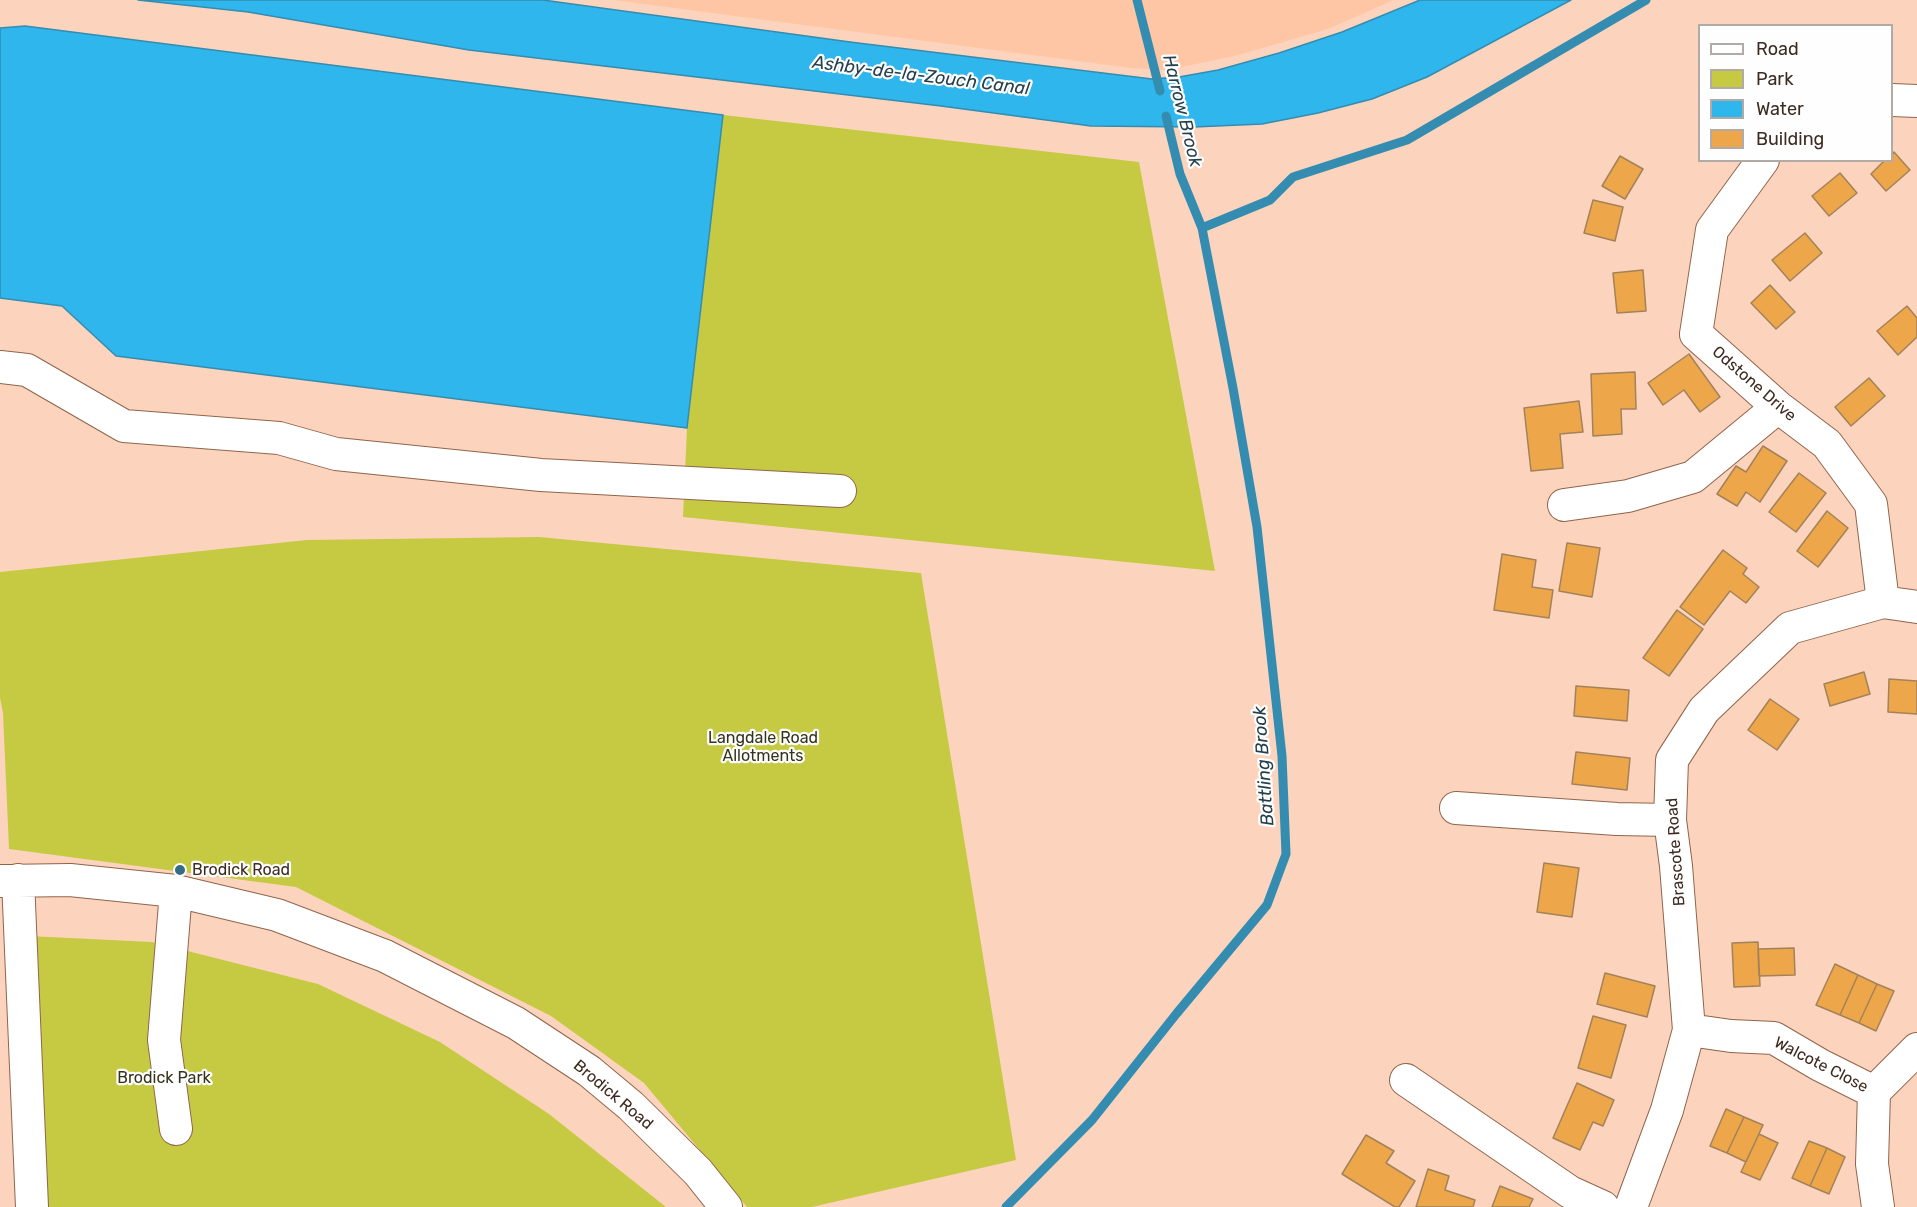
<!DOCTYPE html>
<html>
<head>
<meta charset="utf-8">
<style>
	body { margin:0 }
	#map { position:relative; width:1917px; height:1207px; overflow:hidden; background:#fcd4bd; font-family:Rubik,sans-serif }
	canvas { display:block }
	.legend { position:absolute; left:1698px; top:24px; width:195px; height:138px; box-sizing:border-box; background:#fefefe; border:2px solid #b1aaa5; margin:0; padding:8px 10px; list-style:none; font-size:18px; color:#3e2b20 }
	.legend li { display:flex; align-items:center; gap:12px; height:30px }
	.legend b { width:30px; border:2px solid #b1aaa5 }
</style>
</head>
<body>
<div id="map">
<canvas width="1917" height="1207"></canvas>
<ul class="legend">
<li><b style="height:8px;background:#fff"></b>Road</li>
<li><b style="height:16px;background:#c6ca42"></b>Park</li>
<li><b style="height:16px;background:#2fb6ed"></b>Water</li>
<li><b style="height:16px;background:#eda74a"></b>Building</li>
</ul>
</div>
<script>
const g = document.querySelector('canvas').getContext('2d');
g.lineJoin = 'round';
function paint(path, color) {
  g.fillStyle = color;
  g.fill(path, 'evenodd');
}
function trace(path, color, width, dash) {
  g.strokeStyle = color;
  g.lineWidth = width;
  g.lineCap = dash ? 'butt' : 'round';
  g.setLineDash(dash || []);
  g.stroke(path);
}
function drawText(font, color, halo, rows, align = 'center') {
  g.font = font + ' Rubik,sans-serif';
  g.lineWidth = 4.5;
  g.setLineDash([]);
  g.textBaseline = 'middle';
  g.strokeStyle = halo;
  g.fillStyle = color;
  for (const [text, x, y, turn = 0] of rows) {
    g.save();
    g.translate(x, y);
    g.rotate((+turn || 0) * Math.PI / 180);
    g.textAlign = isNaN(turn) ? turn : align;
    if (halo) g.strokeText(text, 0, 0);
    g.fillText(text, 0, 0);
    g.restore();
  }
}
const built = new Path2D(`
	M613,0H1394L1328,29L1235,56L1167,70L1131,68Z`);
const green = new Path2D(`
	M723,115L1139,162L1215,571L683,517L687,428Z
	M539,537L921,573L1016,1160L812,1207H747L644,1083L551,1016L296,887L9,849L3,713L0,698V572L307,540Z
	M28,936L152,942L318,984L440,1042L549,1114L666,1207H38Z`);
const water = new Path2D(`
	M138,0H543L850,42L1152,79L1179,77L1218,70L1279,53L1342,32L1420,0H1571L1427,77L1372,99L1318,113L1262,124L1194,127L1091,126L941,106L469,50L248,12Z
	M25,26L723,115L687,428L116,356L62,306L0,298V28Z`);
const stream = new Path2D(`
	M1137,0L1160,91
	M1202,228L1270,200L1293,177L1407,140L1646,0
	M1006,1207L1092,1120L1177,1013L1267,905L1286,854L1282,756L1257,527L1233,388L1202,228L1180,174L1166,116`);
const building = new Path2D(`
	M1894,152L1910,170L1886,191L1871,174L1885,160H1892V155Z
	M1620,156L1643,169L1625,199L1602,186Z
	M1840,173L1857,193L1829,216L1812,196Z
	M1593,200L1623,207L1615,241L1584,233Z
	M1805,233L1822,253L1790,281L1772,260Z
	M1643,270L1646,311L1617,313L1613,273Z
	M1770,285L1795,312L1776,329L1751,303Z
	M1907,306L1917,318V337L1898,355L1877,331Z
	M1689,354L1720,397L1700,412L1684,390L1663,405L1648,383Z
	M1635,372L1636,409H1621L1622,434L1593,436L1591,374Z
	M1869,378L1885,396L1851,426L1835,407Z
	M1579,401L1583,432L1560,434L1563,468L1531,471L1524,408Z
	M1763,446L1787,461L1760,502L1746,492L1737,506L1717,494L1736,466L1746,472Z
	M1799,473L1826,493L1796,532L1769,512Z
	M1827,511L1848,528L1818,567L1797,551Z
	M1567,543L1600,548L1592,597L1559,591Z
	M1723,550L1747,568L1743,574L1759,587L1746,603L1730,591L1704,625L1680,607Z
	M1502,554L1536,560L1532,587L1553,590L1549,618L1494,610Z
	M1677,610L1703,629L1669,676L1643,658Z
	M1864,672L1870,694L1830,706L1824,684Z
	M1889,679L1917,681V714L1888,712Z
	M1576,686L1629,690L1627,721L1574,716Z
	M1770,699L1799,719L1777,750L1748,730Z
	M1576,752L1630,758L1627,790L1572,784Z
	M1544,863L1579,868L1572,917L1537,912Z
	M1758,942L1760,986L1734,987L1732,943Z
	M1794,948L1795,975L1759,976L1758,949Z
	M1835,964L1858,975L1840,1015L1816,1005Z
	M1605,973L1655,986L1647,1017L1597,1004Z
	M1858,975L1877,984L1859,1023L1840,1015Z
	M1877,984L1894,991L1876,1031L1859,1023Z
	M1593,1016L1626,1025L1611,1078L1578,1068Z
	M1577,1083L1614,1100L1603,1126L1593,1122L1580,1150L1553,1138Z
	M1726,1109L1744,1117L1727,1153L1710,1146Z
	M1744,1117L1763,1125L1746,1162L1727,1153Z
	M1759,1134L1778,1143L1760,1180L1741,1172Z
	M1366,1135L1394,1151L1386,1163L1415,1181L1399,1207H1395L1342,1174Z
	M1809,1141L1827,1148L1810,1186L1792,1178Z
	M1827,1148L1845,1157L1829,1194L1810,1186Z
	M1428,1169L1449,1176L1445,1190L1475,1200L1473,1207H1416Z
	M1500,1186L1533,1199L1529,1207H1492Z`);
const minor = new Path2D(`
	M1892,100L1917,101
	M1763,160L1712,230L1696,334L1778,407L1827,444L1871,504L1883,602
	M0,367L27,370L124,426L279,438L336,454L541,475L840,491
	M1564,505L1628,496L1693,477L1778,407
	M1456,808L1617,819L1670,820
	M18,880L32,1207
	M0,881L70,880L176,891L277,915L385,956L516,1023L589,1071L631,1106L698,1172L726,1207
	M176,891L164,1040L176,1129
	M1689,1030L1731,1036L1774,1038L1820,1065L1874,1092L1872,1164L1878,1207
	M1406,1080L1570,1192L1603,1207
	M1874,1092L1917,1049
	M1631,1207L1667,1110L1689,1030L1676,866L1670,820L1672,760L1704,710L1790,628L1883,602L1917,607`);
const markers = [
	[180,870,6,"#346c86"]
];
const streetNames = [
	["Odstone Drive",1754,384,41],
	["Brascote Road",1676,852,-94],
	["Walcote Close",1821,1065,27],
	["Brodick Road",613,1095,40]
];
const parkNames = [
	["Langdale Road",763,738],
	["Allotments",763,756],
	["Brodick Park",164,1078]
];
const poiNames = [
	["Brodick Road",192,870]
];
const waterNames = [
	["Ashby-de-la-Zouch Canal",921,76,7],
	["Harrow Brook",1182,111,76],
	["Battling Brook",1264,766,-94]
];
paint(built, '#ffc6a6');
paint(green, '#c6ca42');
paint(water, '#2fb6ed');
trace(water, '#348cb0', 1.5);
trace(stream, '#348cb0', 9);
paint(building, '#eda74a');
trace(building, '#a3825a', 1.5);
trace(minor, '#90644b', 34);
trace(minor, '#fff', 32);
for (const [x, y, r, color] of markers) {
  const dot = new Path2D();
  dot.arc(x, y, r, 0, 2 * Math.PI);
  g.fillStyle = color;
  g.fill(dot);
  trace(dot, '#fefefe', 2);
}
drawText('16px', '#3e2b20', '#fefefe', streetNames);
drawText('16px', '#33341c', '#fefefe', parkNames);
drawText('16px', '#3e2b20', '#fefefe', poiNames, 'left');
drawText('italic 18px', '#25404d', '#fefefe', waterNames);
</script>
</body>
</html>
